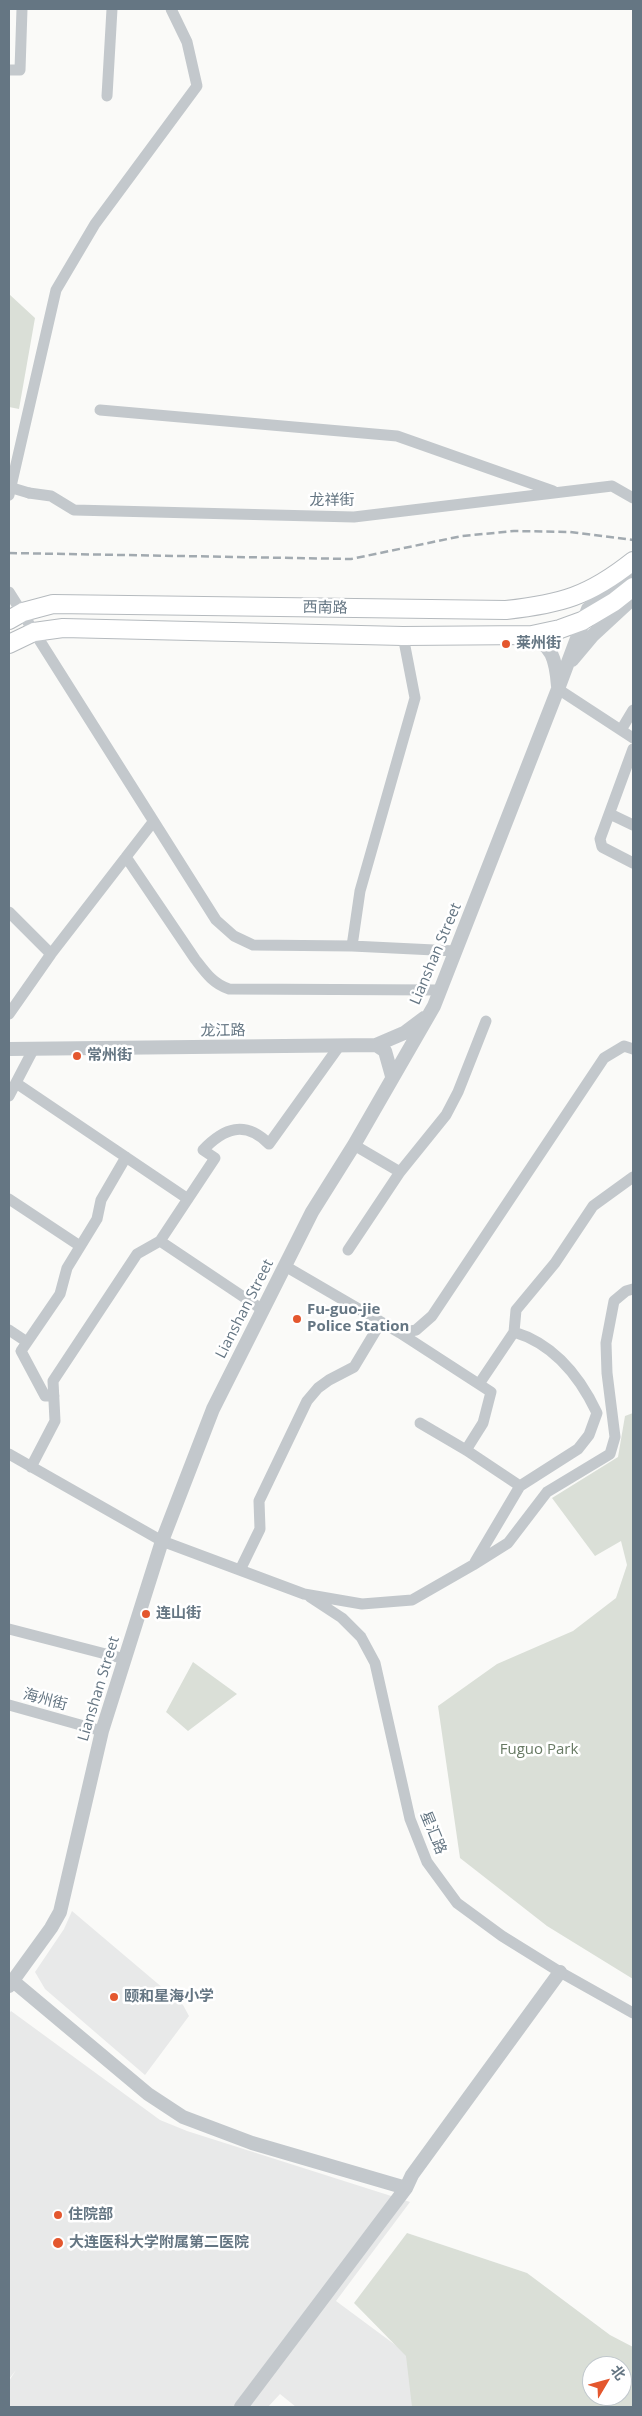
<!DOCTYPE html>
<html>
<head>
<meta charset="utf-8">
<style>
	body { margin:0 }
	#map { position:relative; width:642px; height:2416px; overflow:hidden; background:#fafaf8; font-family:"Open Sans","Noto Sans SC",sans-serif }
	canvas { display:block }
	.frame { position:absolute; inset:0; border:10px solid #657683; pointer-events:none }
	.north { position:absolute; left:582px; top:2356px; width:50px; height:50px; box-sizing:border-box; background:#fff; border:1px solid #c1c8cd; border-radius:50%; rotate:53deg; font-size:14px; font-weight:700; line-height:20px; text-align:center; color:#657683 }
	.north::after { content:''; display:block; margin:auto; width:18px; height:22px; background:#e4572e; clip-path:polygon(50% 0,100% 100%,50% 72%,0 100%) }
</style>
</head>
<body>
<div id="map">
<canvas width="642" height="2416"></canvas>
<div class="frame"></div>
<div class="north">北</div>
</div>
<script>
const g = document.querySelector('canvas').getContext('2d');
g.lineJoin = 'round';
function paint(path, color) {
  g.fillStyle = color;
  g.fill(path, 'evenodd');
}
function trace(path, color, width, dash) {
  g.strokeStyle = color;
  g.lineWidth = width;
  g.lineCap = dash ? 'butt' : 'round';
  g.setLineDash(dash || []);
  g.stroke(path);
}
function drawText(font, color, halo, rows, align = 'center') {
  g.font = font + ' "Open Sans","Noto Sans SC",sans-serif';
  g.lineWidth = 5;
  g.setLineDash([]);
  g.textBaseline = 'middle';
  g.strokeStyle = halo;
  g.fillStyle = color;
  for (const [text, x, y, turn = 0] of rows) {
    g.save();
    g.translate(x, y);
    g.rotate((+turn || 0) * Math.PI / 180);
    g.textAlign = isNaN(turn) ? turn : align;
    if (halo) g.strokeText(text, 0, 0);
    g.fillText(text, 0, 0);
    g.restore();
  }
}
const built = new Path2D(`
	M72,1911L183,2005L189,2016L145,2075L45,1989L35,1972L64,1929Z
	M11,2011L160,2120L187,2131L410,2202L336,2301L421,2364L412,2407H296L280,2394L268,2407H9V2381L16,2370L9,2379V2014Z`);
const green = new Path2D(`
	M9,294L35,318L19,409L9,407Z
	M633,1413V1979L547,1926L460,1858L438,1706L497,1664L573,1631L616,1598L627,1565L621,1541L595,1556L552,1498L618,1457L625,1416Z
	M193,1662L237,1694L188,1731L166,1712Z
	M407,2233L527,2273L610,2335L633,2347V2407H412L406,2356L354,2303ZM592,2366H622V2396H592Z`);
const minor = new Path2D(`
	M9,70H20L22,9
	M107,96L112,9
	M100,410L397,436L553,491
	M29,493L51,496L74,510L354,517L612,486L633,498
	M9,495L56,290L95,224L197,86L187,42L171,9
	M9,592L216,920L234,936L253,945L352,946L455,951
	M558,689L633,738
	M621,730L633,710
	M633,749L600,839L602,847L633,863
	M610,814L633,825
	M126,857L195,959C205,972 213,984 229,989L440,990
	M9,912L51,954
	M352,946L360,891L415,698L403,636
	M9,1014L51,954L153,822
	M16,1083L188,1199
	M9,1096L33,1050
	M354,1145L400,1172
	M9,1199L80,1246
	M160,1241L263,1310
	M348,1250L400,1172L446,1115L458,1092L486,1021
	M285,1266L400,1333L416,1330L432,1316L604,1058L624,1046L633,1049
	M9,1330L27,1342
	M514,1332C554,1344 580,1377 597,1413L589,1435L578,1449L520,1486
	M400,1333L491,1392L483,1423L466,1450
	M479,1384L514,1332L516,1310L555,1263L593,1206L633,1177
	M54,1396H45L21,1351L60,1294L67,1268L97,1219L101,1200L126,1157
	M420,1423L466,1450L520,1486L475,1562
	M9,1454L162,1541L304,1594L362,1604L412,1600L473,1565L508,1543L547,1492L610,1454L615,1437L607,1373L606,1343L614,1301L626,1291L633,1289
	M31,1467L55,1421L53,1381L137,1254L160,1241L215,1158L203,1150C224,1128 245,1120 269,1144L340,1045
	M240,1570L260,1529L259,1501L307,1401L318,1388L329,1380L354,1367L381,1322
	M310,1597L342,1618L361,1637L375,1663L410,1819L427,1862L457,1903L502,1936L560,1972L633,2013
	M9,1629L125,1659
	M9,1705L102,1731`);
const tertiary = new Path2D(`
	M526,635C553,643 556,661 558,686
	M572,660L593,635L633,598
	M376,1045L385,1051L392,1076
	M9,1049L376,1045L404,1033L424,1018
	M13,1981L148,2094L183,2117L252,2143L406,2188
	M9,1986L51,1928L60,1912L102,1731L162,1541L213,1409L312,1212L354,1145L434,1006L558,689L588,609L633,572
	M241,2407L406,2188L412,2175L560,1972`);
const primary = new Path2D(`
	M9,620L23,612L53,604L506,610C561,604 589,596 633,561
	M9,644L34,632L63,628L403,636L532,635L560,629L582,621L614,602L633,587`);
const rail = new Path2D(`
	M9,553L351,559L462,536L514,531L570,532L633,540`);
const minorBridge = new Path2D(`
	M9,487L29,493`);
const markers = [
	[506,644,5,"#e4572e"],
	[77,1056,5,"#e4572e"],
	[297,1319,5,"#e4572e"],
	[146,1614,5,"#e4572e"],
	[114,1997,5,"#e4572e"],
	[58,2215,5,"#e4572e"],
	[58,2243,6,"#e4572e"]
];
const streetNames = [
	["龙祥街",332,501],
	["西南路",325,608,1],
	["Lianshan Street",436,954,-67],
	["龙江路",223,1031,-1],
	["Lianshan Street",245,1309,-63],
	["Lianshan Street",99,1689,-73],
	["海州街",45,1700,15],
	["星汇路",433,1833,68]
];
const poiNames = [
	["莱州街",516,644],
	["常州街",87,1056],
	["Fu-guo-jie",307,1310],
	["Police Station",307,1327],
	["连山街",156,1614],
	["颐和星海小学",124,1997],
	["住院部",68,2215],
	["大连医科大学附属第二医院",69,2243]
];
const parkNames = [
	["Fuguo Park",539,1750]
];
paint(built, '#e8e9e9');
paint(green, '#dadfd7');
trace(primary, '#b5babe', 20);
trace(minor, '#c3c8cc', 11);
trace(tertiary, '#c3c8cc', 14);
trace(primary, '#fff', 18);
trace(rail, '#a2aab0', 2.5, [8, 4]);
trace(minorBridge, '#c3c8cc', 11);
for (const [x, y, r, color] of markers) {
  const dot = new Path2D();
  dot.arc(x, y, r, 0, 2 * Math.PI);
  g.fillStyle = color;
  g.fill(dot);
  trace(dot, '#fff', 2);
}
drawText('15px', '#657683', '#fff', streetNames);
drawText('bold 15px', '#657683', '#fff', poiNames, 'left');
drawText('15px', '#687a64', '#fff', parkNames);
</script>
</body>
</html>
